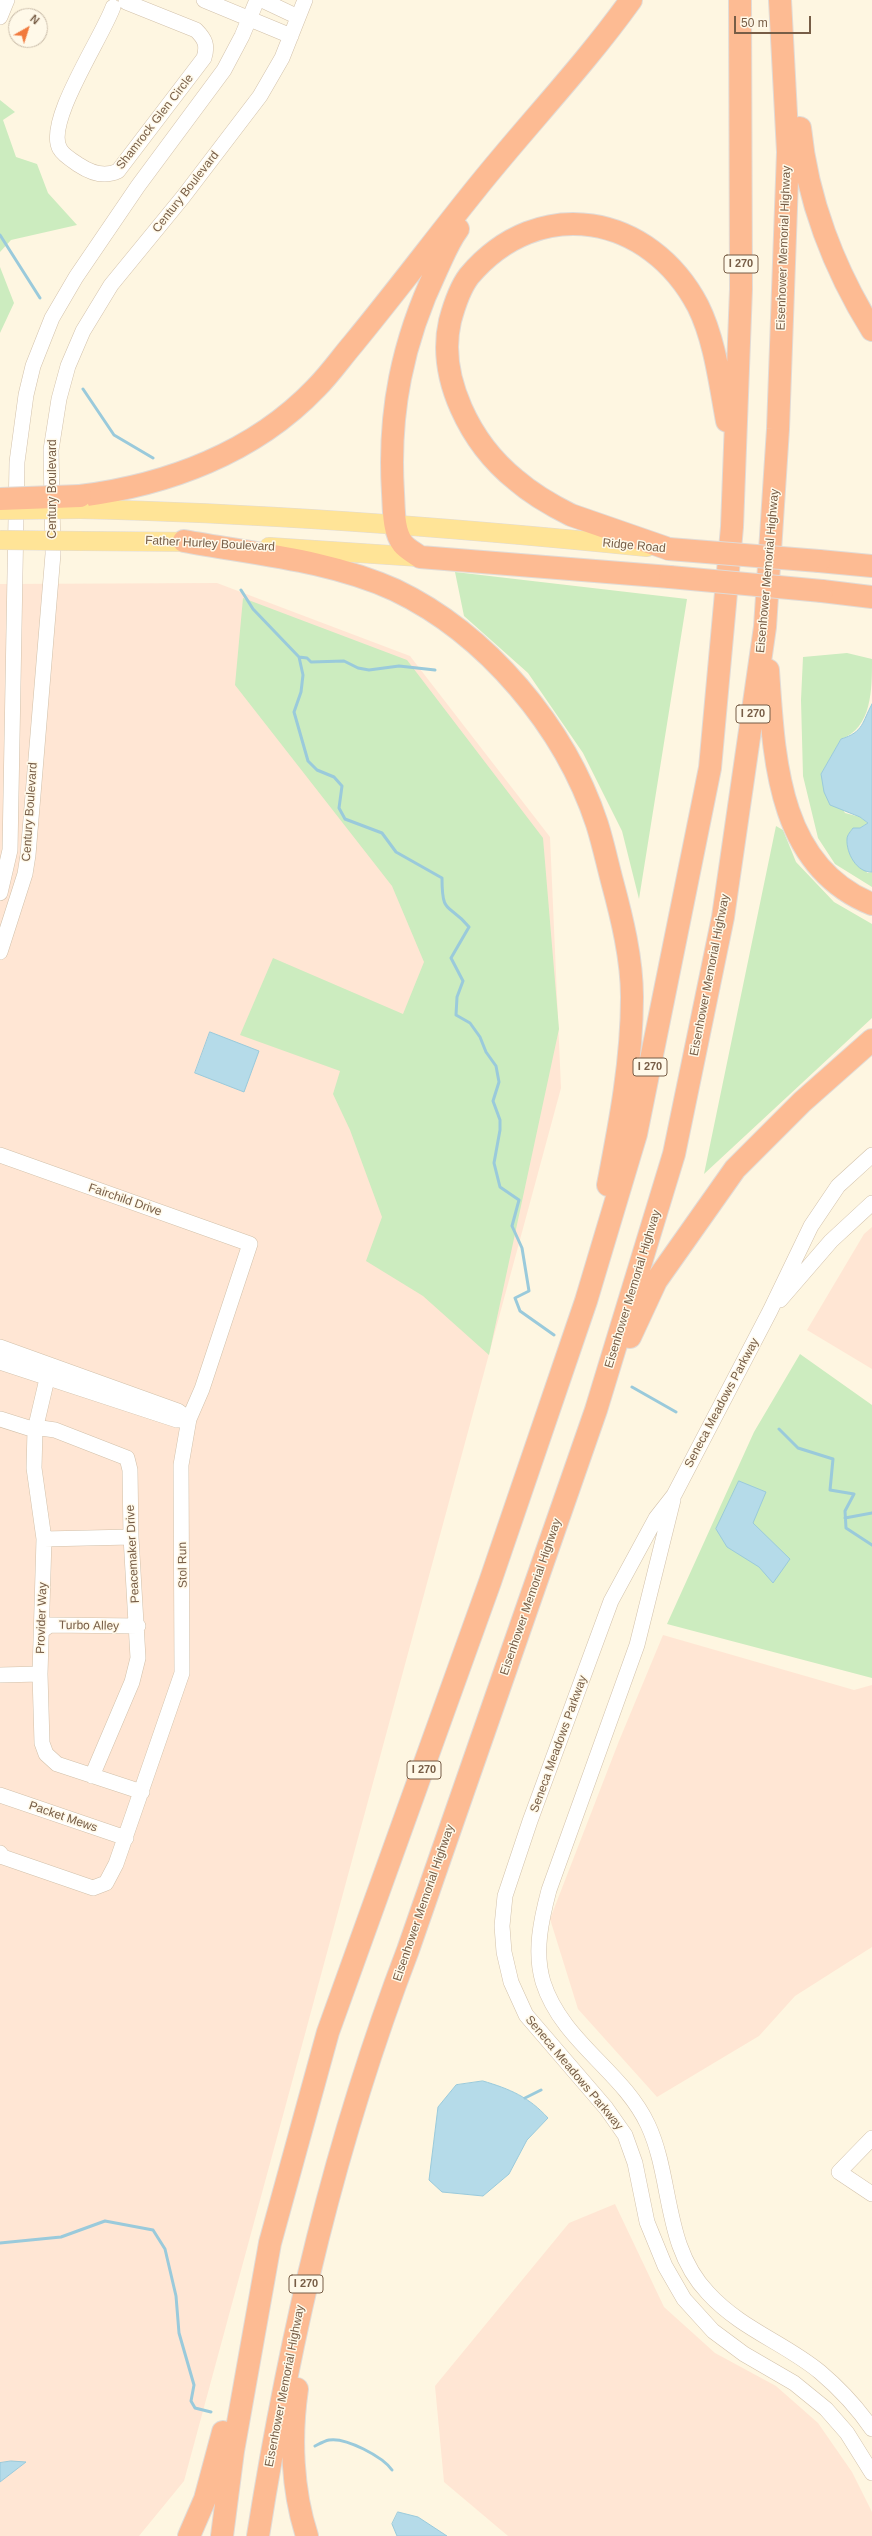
<!DOCTYPE html>
<html>
<head>
<meta charset="utf-8">
<style>
	body { margin:0 }
	#map { position:relative; width:872px; height:2536px; overflow:hidden; background:#fef6e1; font-family:Helvetica,sans-serif }
	canvas { display:block }
	.north { position:absolute; left:8px; top:8px; width:40px; height:40px; box-sizing:border-box; background:#fff9e9; border:1px solid #c9bba8; border-radius:50%; rotate:39deg; font-size:11px; font-weight:700; line-height:16px; text-align:center; color:#775d46 }
	.north::after { content:''; display:block; margin:auto; width:14px; height:18px; background:#f17a3d; clip-path:polygon(50% 0,100% 100%,50% 72%,0 100%) }
	.scale { position:absolute; left:734px; top:16px; width:77px; height:18px; box-sizing:border-box; border:2px solid #775d46; border-top:0; padding-left:5px; font-size:12px; line-height:14px; white-space:nowrap; color:#775d46; -webkit-text-stroke:3px #fff9e9; paint-order:stroke }
</style>
</head>
<body>
<div id="map">
<canvas width="872" height="2536"></canvas>
<div class="north">N</div>
<div class="scale">50 m</div>
</div>
<script>
const g = document.querySelector('canvas').getContext('2d');
g.lineJoin = 'round';
function paint(path, color) {
  g.fillStyle = color;
  g.fill(path, 'evenodd');
}
function trace(path, color, width, dash) {
  g.strokeStyle = color;
  g.lineWidth = width;
  g.lineCap = dash ? 'butt' : 'round';
  g.setLineDash(dash || []);
  g.stroke(path);
}
function drawText(font, color, halo, rows, align = 'center') {
  g.font = font + ' Helvetica,sans-serif';
  g.lineWidth = 3;
  g.setLineDash([]);
  g.textBaseline = 'middle';
  g.strokeStyle = halo;
  g.fillStyle = color;
  for (const [text, x, y, turn = 0] of rows) {
    g.save();
    g.translate(x, y);
    g.rotate((+turn || 0) * Math.PI / 180);
    g.textAlign = isNaN(turn) ? turn : align;
    if (halo) g.strokeText(text, 0, 0);
    g.fillText(text, 0, 0);
    g.restore();
  }
}
const commercial = new Path2D(`
	M217,583L410,656L550,837L561,1088L184,2481L139,2536H0V584Z
	M872,1227V1369L807,1330L864,1234Z
	M663,1635L854,1690L872,1685V1947L795,1996L759,2036L657,2097L578,2009L550,1919L619,1741Z
	M615,2204L664,2307L715,2353L776,2386L818,2423L852,2472L872,2512V2536H508L444,2482L435,2386L569,2223Z`);
const green = new Path2D(`
	M0,100L15,112L3,120L16,157L37,164L48,193L77,225L11,240L0,252Z
	M0,267L14,303L0,333Z
	M455,572L687,599L639,899L622,831L583,753L528,673L464,616Z
	M243,598L407,660L543,838L559,1029L489,1355L423,1296L366,1261L382,1217L350,1130L333,1094L340,1071L240,1035L273,958L403,1014L424,962L392,886L235,685Z
	M847,653L872,659C872,690 872,728 841,739L821,774L845,813L860,817L868,823L860,828L867,873L872,872V887L835,864L818,838L803,776L801,700L803,657Z
	M776,826L783,830L796,862L834,902L872,924V1018L704,1174Z
	M800,1354L872,1405V1678L667,1624L754,1432Z`);
const water = new Path2D(`
	M872,704V872C857,873 846,853 847,839C847,835 851,831 853,828H860L868,823L860,817L830,805L824,792L821,774L841,739C864,732 862,722 872,704Z
	M210,1032L259,1051L244,1092L195,1073Z
	M739,1481L766,1492L753,1523L790,1559L773,1583L759,1567L727,1547L716,1529Z
	M483,2081C510,2089 529,2097 548,2118L527,2140L509,2174L483,2196L442,2192L429,2180L438,2107L456,2085Z
	M11,2461L26,2462L0,2482V2463Z
	M398,2512L418,2517L447,2536H397L392,2524Z`);
const stream = new Path2D(`
	M0,235L40,298
	M83,389L114,435L153,458
	M241,590L253,609L299,657L303,675L301,692L294,712L308,761L317,770L334,777L342,786L339,808L345,819L382,833L396,852L442,878C442,917 449,902 469,927L451,958L463,981L457,997L456,1015L470,1023L480,1037L486,1052L496,1066L499,1082L493,1101L500,1120V1130L494,1163L500,1187L519,1200L512,1226L522,1248L529,1291L515,1298L520,1311L554,1335
	M299,657L307,658L311,662L344,661L358,668L369,670L399,666L435,670
	M632,1387L676,1412
	M779,1429L798,1448L833,1459L830,1490L854,1494L845,1511L846,1528L872,1545
	M845,1518L872,1513
	M525,2098L541,2090
	M0,2243L61,2237L105,2221L153,2230L165,2249L176,2296L179,2333L194,2385L191,2401L195,2408L211,2412
	M315,2446C319,2444 324,2441 329,2440C346,2437 383,2457 392,2470`);
const minor = new Path2D(`
	M204,0L291,36
	M262,0L298,17
	M113,7C103,36 44,123 60,149C63,155 73,161 79,165C91,173 105,177 118,171L204,58C208,45 205,39 196,30L126,2
	M0,17L7,0
	M0,893L10,850L17,462L26,395L33,366L52,318L76,277L138,186L224,70L242,36L257,0
	M0,952L25,874L28,855L53,554L51,450L59,399L68,366L83,331L111,285L183,197L260,96L282,58L305,0
	M0,1155L250,1244L202,1389L189,1419L181,1465L182,1673L116,1864L106,1883L93,1888L3,1857L0,1853
	M872,1155L838,1186L811,1226L770,1311L674,1495L656,1518L611,1601L530,1821L505,1896L502,1926L504,1952L511,1982L526,2015L606,2108L625,2135L635,2163L647,2222L665,2266L684,2299L713,2331L744,2354L794,2383L826,2409L847,2433L872,2473
	M780,1300L831,1241L872,1203
	M0,1347L178,1411L189,1419L177,1420L0,1362
	M50,1366L35,1430L34,1468L44,1539L40,1674L42,1743L46,1754L57,1764L142,1792
	M0,1419L35,1430L41,1428L55,1430L127,1458L130,1470L131,1537L138,1658L132,1682L92,1776
	M673,1500L637,1645L549,1890C541,1920 534,1952 543,1982C562,2042 623,2071 648,2125C673,2179 663,2246 708,2293C741,2329 785,2343 820,2372C840,2389 857,2407 872,2429
	M44,1539L131,1537
	M43,1630L50,1625L138,1626
	M0,1675L40,1674
	M0,1795L126,1838
	M872,2138L839,2172L872,2194`);
const major = new Path2D(`
	M80,509C269,513 459,528 647,547
	M80,541L198,542
	M269,547L420,557`);
const highway = new Path2D(`
	M800,128C807,199 834,269 872,330
	M458,229C449,241 443,256 437,269C402,342 388,413 393,493C394,509 393,531 403,544C407,549 415,553 420,557L670,577
	M80,496C167,485 254,453 316,388C330,374 341,358 353,344C395,293 434,241 475,190C526,126 583,67 631,0
	M184,541C254,554 329,560 395,590C487,634 565,727 597,824C603,843 607,862 612,881C622,918 632,959 632,997C632,1061 620,1123 608,1185
	M669,549L571,515C553,506 532,494 516,480C471,444 437,378 450,321C454,306 460,288 469,276C539,193 650,214 698,306C715,340 720,384 727,421
	M819,561L872,566
	M822,591L872,597
	M768,670C774,757 777,866 872,904
	M630,1337L656,1281L735,1169L802,1102L872,1040
	M297,2389C290,2437 292,2490 307,2536
	M189,2536L205,2499L223,2432
	M222,2536L233,2451L270,2243L328,2032L490,1582L586,1301L636,1134L710,768L732,527L741,289L740,0
	M258,2536C290,2334 335,2141 408,1950L596,1410L674,1154L723,917L765,627L778,429L788,152L780,0`);
const majorBridge = new Path2D(`
	M0,510L80,509
	M0,540L80,541`);
const highwayBridge = new Path2D(`
	M0,499L80,496
	M669,549L819,561
	M670,577L822,591`);
const shields = [
	[741,264,34],
	[753,714,34],
	[650,1067,34],
	[424,1770,34],
	[306,2284,34]
];
const shieldNames = [
	["I 270",741,264],
	["I 270",753,714],
	["I 270",650,1067],
	["I 270",424,1770],
	["I 270",306,2284]
];
const streetNames = [
	["Shamrock Glen Circle",155,122,-52],
	["Century Boulevard",186,192,-52],
	["Eisenhower Memorial Highway",784,248,-88],
	["Century Boulevard",53,489,-90],
	["Father Hurley Boulevard",210,544,3],
	["Ridge Road",634,546,5],
	["Eisenhower Memorial Highway",768,571,-85],
	["Century Boulevard",30,812,-86],
	["Eisenhower Memorial Highway",710,975,-79],
	["Fairchild Drive",125,1200,19],
	["Eisenhower Memorial Highway",633,1289,-73],
	["Seneca Meadows Parkway",722,1403,-62],
	["Peacemaker Drive",133,1554,-93],
	["Stol Run",183,1565,-91],
	["Eisenhower Memorial Highway",531,1597,-71],
	["Provider Way",42,1618,-88],
	["Turbo Alley",89,1626,1],
	["Seneca Meadows Parkway",559,1744,-70],
	["Packet Mews",63,1817,19],
	["Eisenhower Memorial Highway",424,1903,-71],
	["Seneca Meadows Parkway",574,2073,50],
	["Eisenhower Memorial Highway",285,2386,-79]
];
paint(commercial, '#ffe6d4');
paint(green, '#ccecbf');
paint(water, '#b5dbe9');
trace(water, '#9acadb', 1);
trace(stream, '#9acadb', 3);
trace(minor, '#d2c1aa', 16);
trace(major, '#e1dbd6', 20);
trace(highway, '#e1dbd6', 24);
trace(minor, '#fff', 15);
trace(major, '#ffe497', 19);
trace(highway, '#fdbb93', 22);
trace(majorBridge, '#e1dbd6', 20, []);
trace(highwayBridge, '#e1dbd6', 24, []);
trace(majorBridge, '#ffe497', 19);
trace(highwayBridge, '#fdbb93', 22);
for (const [x, y, w] of shields) {
  const box = new Path2D();
  box.roundRect(x - w / 2, y - 9, w, 18, 3);
  g.fillStyle = '#fff9e9';
  g.fill(box);
  trace(box, '#775d46', 1);
}
drawText('bold 11px', '#775d46', null, shieldNames);
drawText('12px', '#775d46', '#fff9e9', streetNames);
</script>
</body>
</html>
